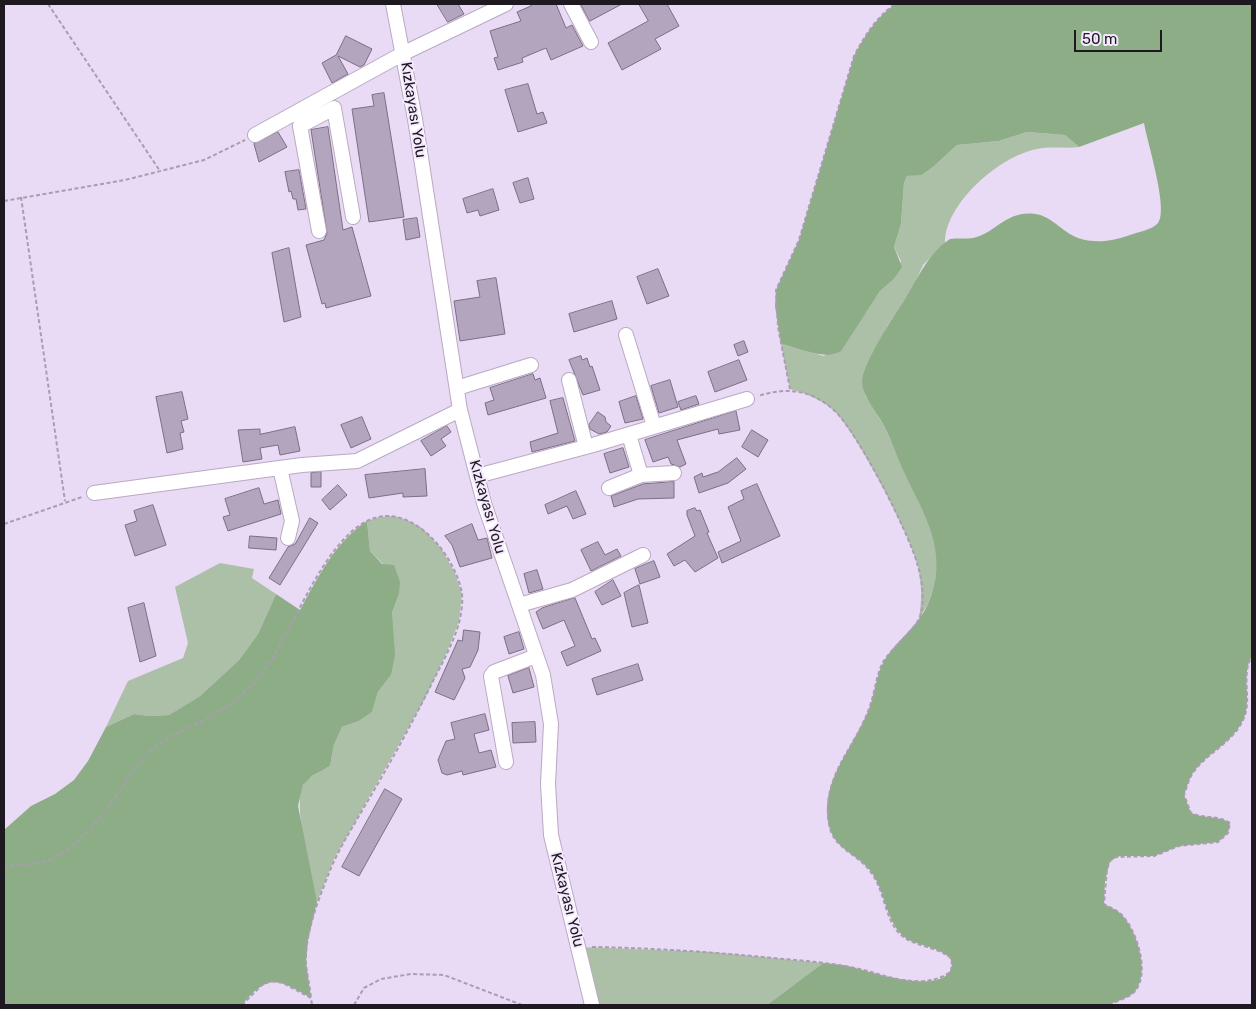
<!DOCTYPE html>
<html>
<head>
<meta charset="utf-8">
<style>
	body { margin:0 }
	#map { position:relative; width:1256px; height:1009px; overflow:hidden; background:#e9daf5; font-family:Rubik,sans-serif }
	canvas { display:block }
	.frame { position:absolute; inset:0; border:5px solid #1e1821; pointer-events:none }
	.scale { position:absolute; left:1074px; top:30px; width:88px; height:22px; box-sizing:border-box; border:2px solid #1e1821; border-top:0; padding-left:6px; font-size:15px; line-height:18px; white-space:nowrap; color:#1e1821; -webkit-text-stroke:4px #f5e9fe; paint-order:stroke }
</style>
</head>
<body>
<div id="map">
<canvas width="1256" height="1009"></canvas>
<div class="frame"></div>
<div class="scale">50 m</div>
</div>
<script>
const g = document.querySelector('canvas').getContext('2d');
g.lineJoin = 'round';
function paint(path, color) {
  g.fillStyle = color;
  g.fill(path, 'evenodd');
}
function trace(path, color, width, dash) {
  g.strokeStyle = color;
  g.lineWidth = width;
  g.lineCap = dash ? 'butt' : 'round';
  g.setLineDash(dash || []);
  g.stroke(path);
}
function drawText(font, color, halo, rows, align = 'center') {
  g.font = font + ' Rubik,sans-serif';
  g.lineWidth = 4;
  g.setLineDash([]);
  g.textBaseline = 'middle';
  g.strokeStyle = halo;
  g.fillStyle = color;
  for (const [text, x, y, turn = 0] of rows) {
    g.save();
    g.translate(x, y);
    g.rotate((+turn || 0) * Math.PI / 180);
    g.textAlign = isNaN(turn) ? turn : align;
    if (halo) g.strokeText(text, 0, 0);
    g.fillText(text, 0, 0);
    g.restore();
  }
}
const green = new Path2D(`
	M1027,132L1065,135L1079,147C1065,149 1050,146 1037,149C1000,156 945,203 945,243L923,265L914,285L888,325L864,372L865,395L884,426L932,528L938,556L935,584L928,604L919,619C922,599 922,586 918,566C911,537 856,431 834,411C823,400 805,393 790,389L781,344L824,356L866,312L880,291L893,280L901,261L894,247L901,224L904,183L907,176L921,174L933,167L957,145L999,141Z
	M394,516L409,521L422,528L441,548L455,573L462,594L459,621L447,652L424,700L334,859L317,902C312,879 291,801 304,784C310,776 321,771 330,766L334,745L342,727L359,721L372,712L378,692L391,675L392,613L399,594L383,564L370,551L367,521L379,517Z
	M220,563L254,569L252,578L276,594L258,634L239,660L200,696L169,715L150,716L134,714L106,727L128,681L183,658L188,643L175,587Z
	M579,947L711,952L823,963L767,1005H592Z`);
const forest = new Path2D(`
	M895,4H1252V656C1240,676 1253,699 1243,720C1233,742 1209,752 1195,770C1189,777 1187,787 1184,795L1191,813C1204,819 1218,815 1230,823L1228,833L1218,842L1179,846L1154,856H1120L1110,861L1105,881L1104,904C1109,907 1116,909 1121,914C1136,929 1150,970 1136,990C1130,998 1118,1000 1109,1005H767L823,963C831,964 839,964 848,966C868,971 940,996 951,969C959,950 918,946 907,939C885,924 886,889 869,869C855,853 835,849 829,826C818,781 856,746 870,706C875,692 876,677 883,663C895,641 918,627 928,604C950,553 925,516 904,472C897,457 892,441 884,426C877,412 863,398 862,382C862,365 893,317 903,302C918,279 927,254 950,239C958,238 966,239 973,238C995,234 1006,210 1035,214C1052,216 1062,232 1078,238C1095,244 1114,241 1130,235C1138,232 1152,230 1158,223C1169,210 1147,141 1144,123L1079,147L1065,135L1027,132L999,141L957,145L933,167L921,175L907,176L904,183L901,224L894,247L902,267L893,280L880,291L841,351C825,361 800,348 781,344L775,306L776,290L799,240L854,56C865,35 876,18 895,4Z
	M367,521L370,551L382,564L394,565L400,582L399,594L392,613L395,655L391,675L378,692L372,712L359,721L342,727L334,745L330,766L312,776L303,785L298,806L317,902L308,940L306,962L311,998C278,979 268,973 242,1005H4V830L31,806L55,794L74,780L88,761L106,727L134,714L150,716L169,715L200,696L239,660L258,634L276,594L300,610C318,577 335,542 367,521Z`);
const building = new Path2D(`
	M437,4H458L464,14L448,22Z
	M530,4H556L566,28L572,25L583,46L551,60L546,48L522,58L523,62L498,70L494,58L498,57L490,31L521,21L517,12L531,6Z
	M581,4H622L590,21Z
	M639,4H667L679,26L655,39L661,49L622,70L608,43L648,21Z
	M346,36L372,49L364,65L360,67L338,56L348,74L332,83L322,63L336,55Z
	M528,84L537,114L543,112L547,123L518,132L505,90Z
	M384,93L404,217L369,222L352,109L374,106L372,95Z
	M328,127L343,230L352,227L371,296L326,308L325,303L322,304L306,245L324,240L327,233L311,130Z
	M278,132L287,147L259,162L254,144Z
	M299,170L306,209L298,210L296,199H293L291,191L289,192L285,172Z
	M528,178L534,199L520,203L513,183Z
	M493,189L499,210L480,216L478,210L467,213L463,199Z
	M417,218L420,237L406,240L403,220Z
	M289,248L301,317L284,322L272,253Z
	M658,269L669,296L647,304L637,277Z
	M496,278L505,334L460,341L454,301L480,297L477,281Z
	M612,301L617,319L574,332L569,314Z
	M744,341L748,352L738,356L734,345Z
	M581,356L582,360L587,358L590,367L592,366L600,390L583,395L569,360Z
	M739,360L747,380L715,392L708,372Z
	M533,374L535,380L540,378L546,398L488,415L485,403L494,400L490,388Z
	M670,380L678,407L659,413L651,386Z
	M182,392L188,419L181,421L184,432L180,433L183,449L167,453L156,397Z
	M636,396L643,419L625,423L619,402Z
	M696,396L699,404L681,410L678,402Z
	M563,398L575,441L532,452L530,442L558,433L550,401Z
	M736,411L740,430L719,434L718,429L677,440L686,464L680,467L671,464L668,457L653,462L645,440Z
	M598,412L605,417L606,422L611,426L607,432L599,434L590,429L589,425Z
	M362,417L371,439L351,448L341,425Z
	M447,426L451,432L441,439L446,446L431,456L421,441Z
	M295,427L300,451L280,455L278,445L260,448L262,459L243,462L238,430L260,429V434Z
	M752,430L768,440L758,457L742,447Z
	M623,448L629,467L610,473L604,454Z
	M737,458L746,469L728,483L699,493L694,477L702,473L703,477L718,472Z
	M425,469L427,496L403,497V493L369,498L365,475Z
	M321,472V487H311V473Z
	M674,482V498L638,499L614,507L611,496L643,484Z
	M757,484L780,536L722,563L718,552L741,541L728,507L744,499L741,491Z
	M338,485L347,495L330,510L322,500Z
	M259,488L264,504L278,500L281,514L228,531L223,517L230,515L225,499Z
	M576,491L586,514L573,519L567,506L548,514L545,505Z
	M153,505L166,545L135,556L125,525L137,521L134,511Z
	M695,508L697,511L700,510L709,532L707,533L718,558L695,572L685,560L674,566L667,554L695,536L687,515V511Z
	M310,518L318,523L280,585L269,578L288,547L295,544Z
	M472,524L478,540L487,538L492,558L460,567L452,545L445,536Z
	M250,536L277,538L276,550L249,548Z
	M598,542L605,555L617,549L621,556L591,571L581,550Z
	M654,561L660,577L640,584L635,569Z
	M537,570L543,589L529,593L524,574Z
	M613,580L621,596L602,605L595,592Z
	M639,585L648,623L632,627L624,593Z
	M575,598L592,639L595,638L601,651L567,666L561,652L575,646L564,620L543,629L536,612L542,608Z
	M144,603L156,656L140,662L128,608Z
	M464,630L480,632L478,650L470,667L462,669L465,678L454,700L435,692L458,640L462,641Z
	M519,632L524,649L509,654L504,637Z
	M638,664L643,680L597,695L592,679Z
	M529,668L534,687L513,693L508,676Z
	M485,714L489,730L474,734L479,753L491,750L496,767L463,775L462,771L447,775L442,773L438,760L446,741L455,739L451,723Z
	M535,722L536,742L513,743L512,723Z
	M385,789L402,799L359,876L342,867Z`);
const path = new Path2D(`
	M48,4L160,171
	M21,197L65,501
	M4,201L125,180L204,160L245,140
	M790,389L778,327L776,290L799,240L854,56C865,35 876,18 895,4
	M1252,466V471
	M4,524L82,497
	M4,867C20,863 41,866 56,857C86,840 109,806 128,779C135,770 141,760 149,752C172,732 192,728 216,713C237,702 252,687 266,668C294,628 323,543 367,521C410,499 456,555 462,594C463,602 461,615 459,623C453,643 443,662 433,681C412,724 388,767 363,809C351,830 338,850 329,873C318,901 305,933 306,963C307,975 310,987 311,998
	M592,947C652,948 713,952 773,958C806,961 839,963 871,972C894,979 930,989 951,971L952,959C937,945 912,948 898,932C884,915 884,888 870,871C857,853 833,849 829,824C821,775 856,748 870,706C875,692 876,676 883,662C892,648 913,631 919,619C926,603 922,579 917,563C907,529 859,435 835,411C811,389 787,387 758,396
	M242,1005L262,985L271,981L283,983L311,998L312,1005
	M354,1005L364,988L381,979L411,974L444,975L522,1005
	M1109,1005C1118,1000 1130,998 1136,990C1150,970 1136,929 1121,914C1116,910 1109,907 1104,904L1107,869L1110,861L1115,857L1154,856L1179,846L1218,842L1228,833L1230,823C1218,815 1204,819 1191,813L1184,795C1187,787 1189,777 1195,770C1209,752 1233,742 1243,720C1253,700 1240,676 1252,656`);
const minor = new Path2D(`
	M393,4L415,119L460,410L484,503L543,675L551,724L548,784L551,835L592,1005
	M571,4L591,42
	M255,135L404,53L506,4
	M319,231L300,126L334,108L353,217
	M626,335L654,426
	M569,380L586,447
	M457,388L531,365
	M629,435L641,475
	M280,468L292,521L288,538
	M477,476L593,445L747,399
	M609,488L641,475L674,473
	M94,493L302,465L357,461L460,410
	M519,605L572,590L643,555
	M506,762L491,676L494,672L536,656`);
const streetNames = [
	["Kızkayası Yolu",413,110,81],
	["Kızkayası Yolu",487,507,74],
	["Kızkayası Yolu",567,900,76]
];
paint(green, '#acc0a8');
paint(forest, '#8dad86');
paint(building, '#b3a5be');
trace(building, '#7c6e86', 1);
trace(minor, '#b9aac3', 16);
trace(path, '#a99db2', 2, [4, 2.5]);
trace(minor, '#fff', 14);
drawText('15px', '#1e1821', '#f5e9fe', streetNames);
</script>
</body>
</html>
